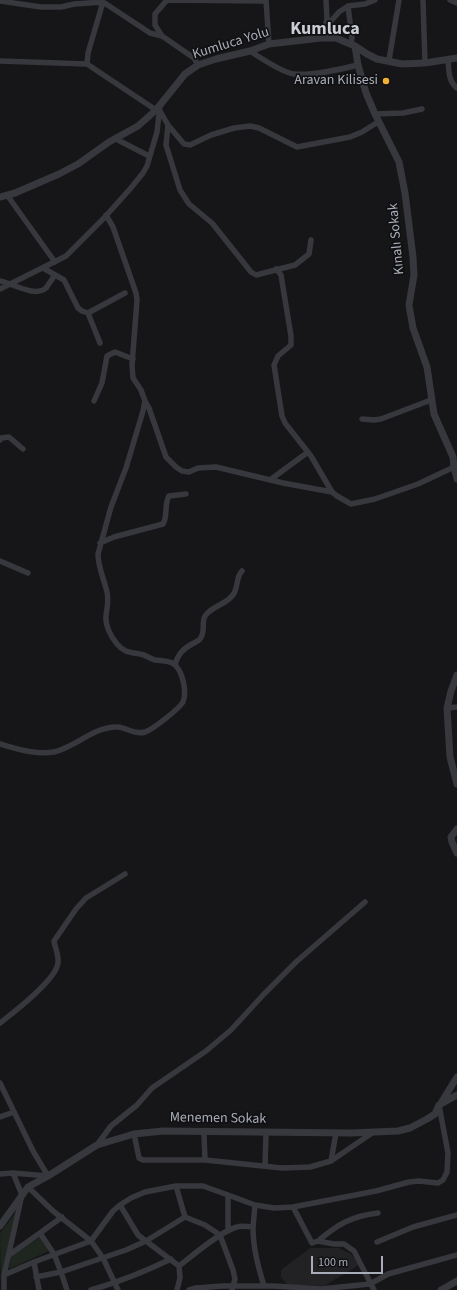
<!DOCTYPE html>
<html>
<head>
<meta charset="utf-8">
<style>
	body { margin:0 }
	#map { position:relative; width:457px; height:1290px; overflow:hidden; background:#161618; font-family:"Source Sans 3",sans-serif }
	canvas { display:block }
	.scale { position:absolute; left:311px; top:1256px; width:72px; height:18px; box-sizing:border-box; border:2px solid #a8adb8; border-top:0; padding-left:5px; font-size:12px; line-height:14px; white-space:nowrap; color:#a8adb8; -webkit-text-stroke:3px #111113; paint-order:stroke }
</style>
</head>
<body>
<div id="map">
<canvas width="457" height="1290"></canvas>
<div class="scale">100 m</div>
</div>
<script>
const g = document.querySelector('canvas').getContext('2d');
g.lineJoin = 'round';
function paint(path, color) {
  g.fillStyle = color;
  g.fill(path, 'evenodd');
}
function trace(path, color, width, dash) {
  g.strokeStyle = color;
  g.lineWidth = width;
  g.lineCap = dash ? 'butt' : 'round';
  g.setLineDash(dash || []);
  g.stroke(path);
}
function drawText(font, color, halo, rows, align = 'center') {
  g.font = font + ' "Source Sans 3",sans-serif';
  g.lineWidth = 3.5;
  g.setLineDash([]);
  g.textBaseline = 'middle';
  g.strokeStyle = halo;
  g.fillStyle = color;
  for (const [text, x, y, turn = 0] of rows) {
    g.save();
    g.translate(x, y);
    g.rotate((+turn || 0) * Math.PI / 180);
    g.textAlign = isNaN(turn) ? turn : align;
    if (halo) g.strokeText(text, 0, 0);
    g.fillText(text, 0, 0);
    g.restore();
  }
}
const built = new Path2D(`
	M310,1248H339L351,1254L359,1265L324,1286L287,1285L281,1277V1270Z`);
const green = new Path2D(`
	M16,1212L2,1272L1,1286L0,1233Z
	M40,1237L49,1251L9,1269L11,1256Z`);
const minor = new Path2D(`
	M100,0L150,33L162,36L194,58L198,65
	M167,0L266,1
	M266,0L269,44
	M423,0L425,63
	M450,0L457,3
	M0,1L41,7H61L74,4L103,2L88,53L87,64L156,110
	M348,6L352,38L351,44
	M325,28L339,12L348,6L365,4L375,0
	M162,36L155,25V14L167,0
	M321,38L327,20L326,0
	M250,51C259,57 284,73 294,74C309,76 342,69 358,65
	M448,59C449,70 448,81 457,88
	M389,60L399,0
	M0,61L87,64
	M160,111L168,125L184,144L190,145L211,135L234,128L250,126L259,128L297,147L350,137L362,132L378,122
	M375,114L403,113L422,109
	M168,125L166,145L180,190L189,204L212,223L251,272L256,275L295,265L309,254L311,240
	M116,139L149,156
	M7,195L55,262
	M43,268L64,280L78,308L82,311L88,313L125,293
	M276,269L281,275L291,336V345L278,356L274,365L282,416L285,423L311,456L332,492L337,496L351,504L375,499L418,484L454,467
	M0,281C12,283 35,298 46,288C49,284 52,279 55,275
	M0,289L66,256L104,218L130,189L143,173L147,166L157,132L160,105
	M88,313L100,343
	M94,401L102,383L107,356L115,352L133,359
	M145,401L149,408L166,457L176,467L182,471L189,472L198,468L216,467L283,483L332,492
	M362,419L374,420L381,419L431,400
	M0,440L1,438L9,437L23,449
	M270,480L308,452
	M100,543L114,537L163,524C168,516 164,504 169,496L186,494
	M0,561L28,573
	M175,665C178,654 183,649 192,644C194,643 198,641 200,639C206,632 201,623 205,616C212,606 225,605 232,596C239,589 235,578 242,571
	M447,708L457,707
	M0,744C18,749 35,755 54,752C76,747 94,726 118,727C127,728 135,735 145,732C152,730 179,709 183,702C187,693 183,672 175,665C170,660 162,661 155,660C151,659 148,657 144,655C133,652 125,654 117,644C111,637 105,625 106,616C107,607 109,601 107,592C104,579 98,567 98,554L111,507L126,468L143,411L145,401L141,390L133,378L132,365L137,300L136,293L113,227L106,215
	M0,1023C14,1012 56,980 58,963C59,955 55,948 54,941L76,909L86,898L125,874
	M0,1083L33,1151L48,1176
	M0,1117L14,1112
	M204,1133L205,1160
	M134,1134L139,1158L143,1160H205L282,1168L310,1167L331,1161L372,1133
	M97,1145L111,1126L137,1105L152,1088L206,1051L231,1030L264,994L296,962L365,902
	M331,1161L336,1133
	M265,1166L266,1133
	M0,1174L13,1173L48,1176
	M176,1186H203L228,1195
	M28,1187L53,1211L91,1241L103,1258L118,1290
	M120,1205L138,1235L179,1266L180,1278L177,1290
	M255,1205L274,1208L293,1207L376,1191L409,1182L419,1181L438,1183L443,1180L447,1172L448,1153L439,1105
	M293,1207L312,1243L318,1241L334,1244H344L354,1251L374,1290
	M228,1231V1195L255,1205L253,1227
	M40,1233L62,1217
	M318,1241C338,1224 352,1216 378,1213
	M377,1242L413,1227L457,1215
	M9,1255L40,1233L54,1254L61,1272L36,1277
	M34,1262L39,1290
	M179,1266C193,1255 221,1231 237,1227C242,1225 247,1227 253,1227C253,1248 258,1266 264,1286
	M4,1275L34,1262L91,1241L113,1211L120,1205L131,1198L145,1192L176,1186L185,1217
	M4,1290V1275L22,1195L13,1173
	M67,1290L61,1272L126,1250L146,1241L185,1217L205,1225L220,1235L233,1270L235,1279L232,1290
	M91,1290C119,1282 144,1272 171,1259
	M189,1290L196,1288L222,1286H274L321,1289L370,1284L388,1274L457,1255`);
const tertiary = new Path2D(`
	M355,46L358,65L366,93L375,114L399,162L405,193L413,257L414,275L409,305L413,328L427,367L434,414L453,457L454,467L457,479
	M0,197L15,193L59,174L78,164L109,142L138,126L156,110L185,74L198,65L216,59L250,51L269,44L321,38H336L355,46L367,54L377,59L402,64L425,63L457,58
	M457,675L451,691L447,708L450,757L457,784
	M457,829L451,837L452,842L457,853
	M441,1103L457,1077
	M0,1226L28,1187L48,1176L97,1145L134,1134L163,1131L351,1133L398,1131L410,1128L427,1119L435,1114L439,1105L457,1095
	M441,1290L457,1281`);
const markers = [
	[386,81,4,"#f2b134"]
];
const streetNames = [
	["Kumluca Yolu",231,44,-17],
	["Kınalı Sokak",397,239,-95],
	["Menemen Sokak",218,1119,1]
];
const poiNames = [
	["Aravan Kilisesi",378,81]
];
const districtNames = [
	["Kumluca",325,30]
];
paint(built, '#222225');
paint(green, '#1e261f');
trace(minor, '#37383d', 5.5);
trace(tertiary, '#37383d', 7);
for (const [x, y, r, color] of markers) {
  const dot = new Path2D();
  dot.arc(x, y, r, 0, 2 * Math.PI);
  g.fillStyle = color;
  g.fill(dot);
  trace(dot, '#111113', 1.5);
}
drawText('14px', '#a8adb8', '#111113', streetNames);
drawText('14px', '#a8adb8', '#111113', poiNames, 'right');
drawText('bold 18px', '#c9ccd4', '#111113', districtNames);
</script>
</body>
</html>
